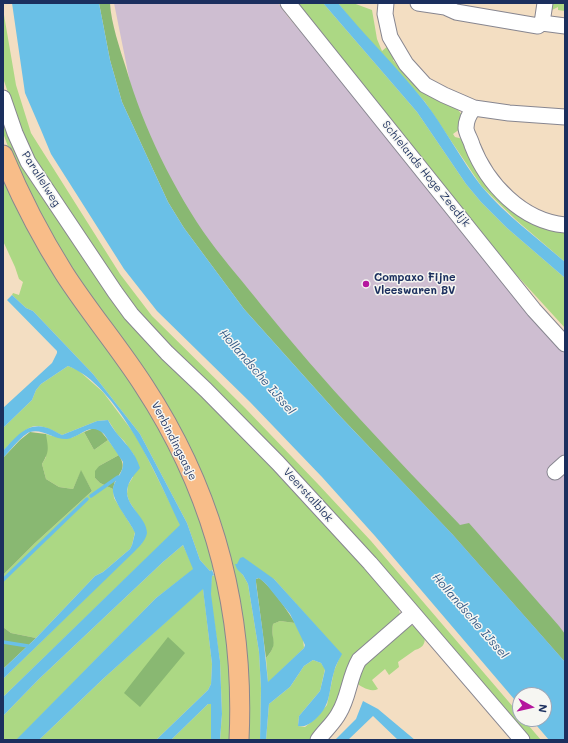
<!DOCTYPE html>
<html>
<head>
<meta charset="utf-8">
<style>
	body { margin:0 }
	#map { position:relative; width:568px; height:743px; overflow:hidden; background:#f3dec2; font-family:Mali,sans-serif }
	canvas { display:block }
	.frame { position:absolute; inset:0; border:4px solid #1b2f5e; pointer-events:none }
	.north { position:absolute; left:512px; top:687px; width:40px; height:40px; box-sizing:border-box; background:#f6f6f2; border:1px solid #9ea6b7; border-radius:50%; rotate:98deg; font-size:11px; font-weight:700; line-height:16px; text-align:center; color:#1b2f5e }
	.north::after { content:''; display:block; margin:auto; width:14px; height:18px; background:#b5179e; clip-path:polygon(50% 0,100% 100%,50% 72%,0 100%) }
</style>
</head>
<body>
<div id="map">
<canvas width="568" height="743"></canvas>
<div class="frame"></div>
<div class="north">N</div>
</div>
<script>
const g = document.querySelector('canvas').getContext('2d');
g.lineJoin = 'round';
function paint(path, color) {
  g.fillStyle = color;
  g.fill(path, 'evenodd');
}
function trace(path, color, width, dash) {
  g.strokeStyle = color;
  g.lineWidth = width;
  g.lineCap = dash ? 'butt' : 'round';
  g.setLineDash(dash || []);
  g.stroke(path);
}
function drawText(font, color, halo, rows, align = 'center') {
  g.font = font + ' Mali,sans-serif';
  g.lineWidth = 3;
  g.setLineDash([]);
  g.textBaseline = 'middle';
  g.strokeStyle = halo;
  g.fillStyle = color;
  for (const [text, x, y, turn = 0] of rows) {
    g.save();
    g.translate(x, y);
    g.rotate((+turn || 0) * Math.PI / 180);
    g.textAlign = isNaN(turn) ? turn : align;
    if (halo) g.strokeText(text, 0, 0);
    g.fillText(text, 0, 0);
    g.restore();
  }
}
const industrial = new Path2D(`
	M114,3H278L288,17L565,340V663L259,325L143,147Z`);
const green = new Path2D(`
	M294,3H323L417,112L466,184L481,202L507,228L565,278V328L501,258Z
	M338,3H353L372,10L377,39L382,51L389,45L396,58L393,60L408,79L423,90L455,106L462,115L464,126L453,134L455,137L463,139L466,151L475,167L531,222L547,230L565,232V262L516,220L482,187L425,102L357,27Z
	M553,3H565V11L558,10V7L552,10Z
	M3,9L16,85L31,133L120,274L152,316L245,408L317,483L371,541L520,715V719H523L541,740H531L516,722L313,489L196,374L132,307L36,164L23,136L3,78Z
	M3,109L81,250L329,524L398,606L400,614L396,620L356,657L340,702L314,740H266L269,704L290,687L304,666L313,660L321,663L325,669L320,691L299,716L298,726L305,727L315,719L327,705L334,671L341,654L274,579L238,569L243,575L248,584L259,652L261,688L260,740H246L220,529L63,257L17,171L3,133Z
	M3,172L94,326L166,437L204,525L227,626L232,740H220L222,714L220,661L210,594L212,576L215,575L213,570L210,571L200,560L187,523L140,434L93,374L33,311L26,308L12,295L13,293L19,295L23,282L19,279L15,267L3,241Z
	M68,366L78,370L103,392L133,432L141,445L181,525L3,697V679L142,543L136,512L129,501L127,494L128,485L133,477L134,455L124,441L117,434L108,420L97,421L62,435C54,431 44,425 35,426C26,427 9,444 3,451V428L32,400L36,390L41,384Z
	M84,432L94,450L108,440L119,455L99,466L95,478L100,483L113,489L114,498L135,532L132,545L130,549L103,572L95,576L36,638L11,633L3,627V575L35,543L92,491L81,471L73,489L59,487L46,479L42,464L46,457V434L52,436L71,438Z
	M183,545L194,569L156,598L17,740H3V716L39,679L163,562Z
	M203,588L212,664L211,684L208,690L156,740H39L104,678Z
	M280,621L295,623L303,639L304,648L268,683L266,658C279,644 270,639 273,624Z
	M407,625C422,624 434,645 415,650L398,662L399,667L389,675L385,669L372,680L378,689C370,693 361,686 354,682L358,669Z
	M208,704H212L211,740H171Z`);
const forest = new Path2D(`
	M99,3H110C111,23 120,49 126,68C143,127 174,191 210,241C226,263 245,284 262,306C324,383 392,454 460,525L469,523L559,626L565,634V662L453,535L338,414L244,309L184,228L168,202L122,102L110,60Z
	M94,428L100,430L108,440L94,450L84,432Z
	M30,432L46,434C48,448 50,451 42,464L46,479L59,487L73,489L81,470L92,491L35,543L3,575V458L20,440Z
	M119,455C126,468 122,469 116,480C114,482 114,486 113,489L100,483L95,478V471L99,466Z
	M259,578C270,585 288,611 295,623L280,621L273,624C270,641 280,642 266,658L256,582V579Z
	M3,627L11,633L36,638L3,669Z
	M168,637L185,653L140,707L124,693Z`);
const water = new Path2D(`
	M12,3H99L110,60L122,102L168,202L184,228L244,309L338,414L453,535L565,662V740H549L531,719H544V695H520V706L375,536L322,477L250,402L157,311L124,269L51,154L41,130L25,93Z
	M323,3H338C366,37 397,67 424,101C445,128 461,160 482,187C506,215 537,238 565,262V278L507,228L481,202L466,184L417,112Z
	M12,295L26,308L33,311L93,374L140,434L187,523L200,560L210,571L212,570L214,575L212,576L211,594L220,661L222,714L220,740H211V704H208L171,740H156L208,690L211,684L212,664L203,589L104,678L39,740H16L156,598L193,569L183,545L163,562L39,679L3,716V697L180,525C158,478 118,385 68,366L41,384L36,390L32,400L3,428V408L52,363L57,353V351L7,300Z
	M108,420C117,438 134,447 140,468C136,473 130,479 128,486C122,505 147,516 147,533C146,540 139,547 135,551L3,679V669L36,638L95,576L103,572L130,549L132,545L135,533C130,521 111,500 113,488C115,478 124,473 123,462L104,434C90,421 81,437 67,439C55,440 42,428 30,432C23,434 9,452 3,458V451C14,439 26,423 44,427C50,428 56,432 62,435L97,421Z
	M243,557L274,579L342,654C339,660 335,666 334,672C328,692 332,707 312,722C307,725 305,727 298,726L299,716L320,691L325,670L321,663L313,660L304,666L290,687L269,704L266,740H260L261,688L259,652L248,584L243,575L237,569L235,564H237L240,558ZM259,578L266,584L290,614L305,645L304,648L268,682L263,634L256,583V579Z
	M363,701L378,709L415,740H398L373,716L348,740H335L356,719Z`);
const stream = new Path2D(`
	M91,496L118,477
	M3,580L87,499
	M3,642L28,646`);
const minor = new Path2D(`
	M288,3L534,310L565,344
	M386,3L385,14L390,37L406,64L425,85L444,95L474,108L509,113L565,117
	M418,3L445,7L456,12L538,26L542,23
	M542,23L565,26
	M542,23L545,3
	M3,98L15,133L28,162L115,292L131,314L167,353L206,390L278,463L370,563L522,740
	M474,108C470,113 466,121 466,128C466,133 471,140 472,145C487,184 522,221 565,225
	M555,472L565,463
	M318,740C324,731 334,723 339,713C349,697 349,677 359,660L413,613`);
const major = new Path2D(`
	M3,155C20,196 40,235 64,273C89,312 119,347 144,386C214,493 245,613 239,740`);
const markers = [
	[366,284,4,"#b5179e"]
];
const streetNames = [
	["Schielands Hoge Zeedijk",426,174,51],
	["Parallelweg",41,179,58],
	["Verbindingsasje",174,441,63],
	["Veerstalblok",308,495,48]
];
const poiNames = [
	["Compaxo Fijne",374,278],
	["Vleeswaren BV",374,291]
];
const waterNames = [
	["Hollandsche IJssel",257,372,49],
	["Hollandsche IJssel",470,616,49]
];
paint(industrial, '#cebed1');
paint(green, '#acd884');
paint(forest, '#89b872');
paint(water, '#6ac0e7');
trace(stream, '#6ac0e7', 3.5);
trace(minor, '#878690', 17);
trace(major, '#878690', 21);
trace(minor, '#fff', 15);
trace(major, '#f8bd89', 19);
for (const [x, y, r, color] of markers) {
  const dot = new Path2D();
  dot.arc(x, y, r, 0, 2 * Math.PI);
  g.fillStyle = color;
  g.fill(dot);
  trace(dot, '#f6f6f2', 1.5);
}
drawText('11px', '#1b2f5e', '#f6f6f2', streetNames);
drawText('bold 11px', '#1b2f5e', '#f6f6f2', poiNames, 'left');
drawText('italic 12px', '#335a87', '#f6f6f2', waterNames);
</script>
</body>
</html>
